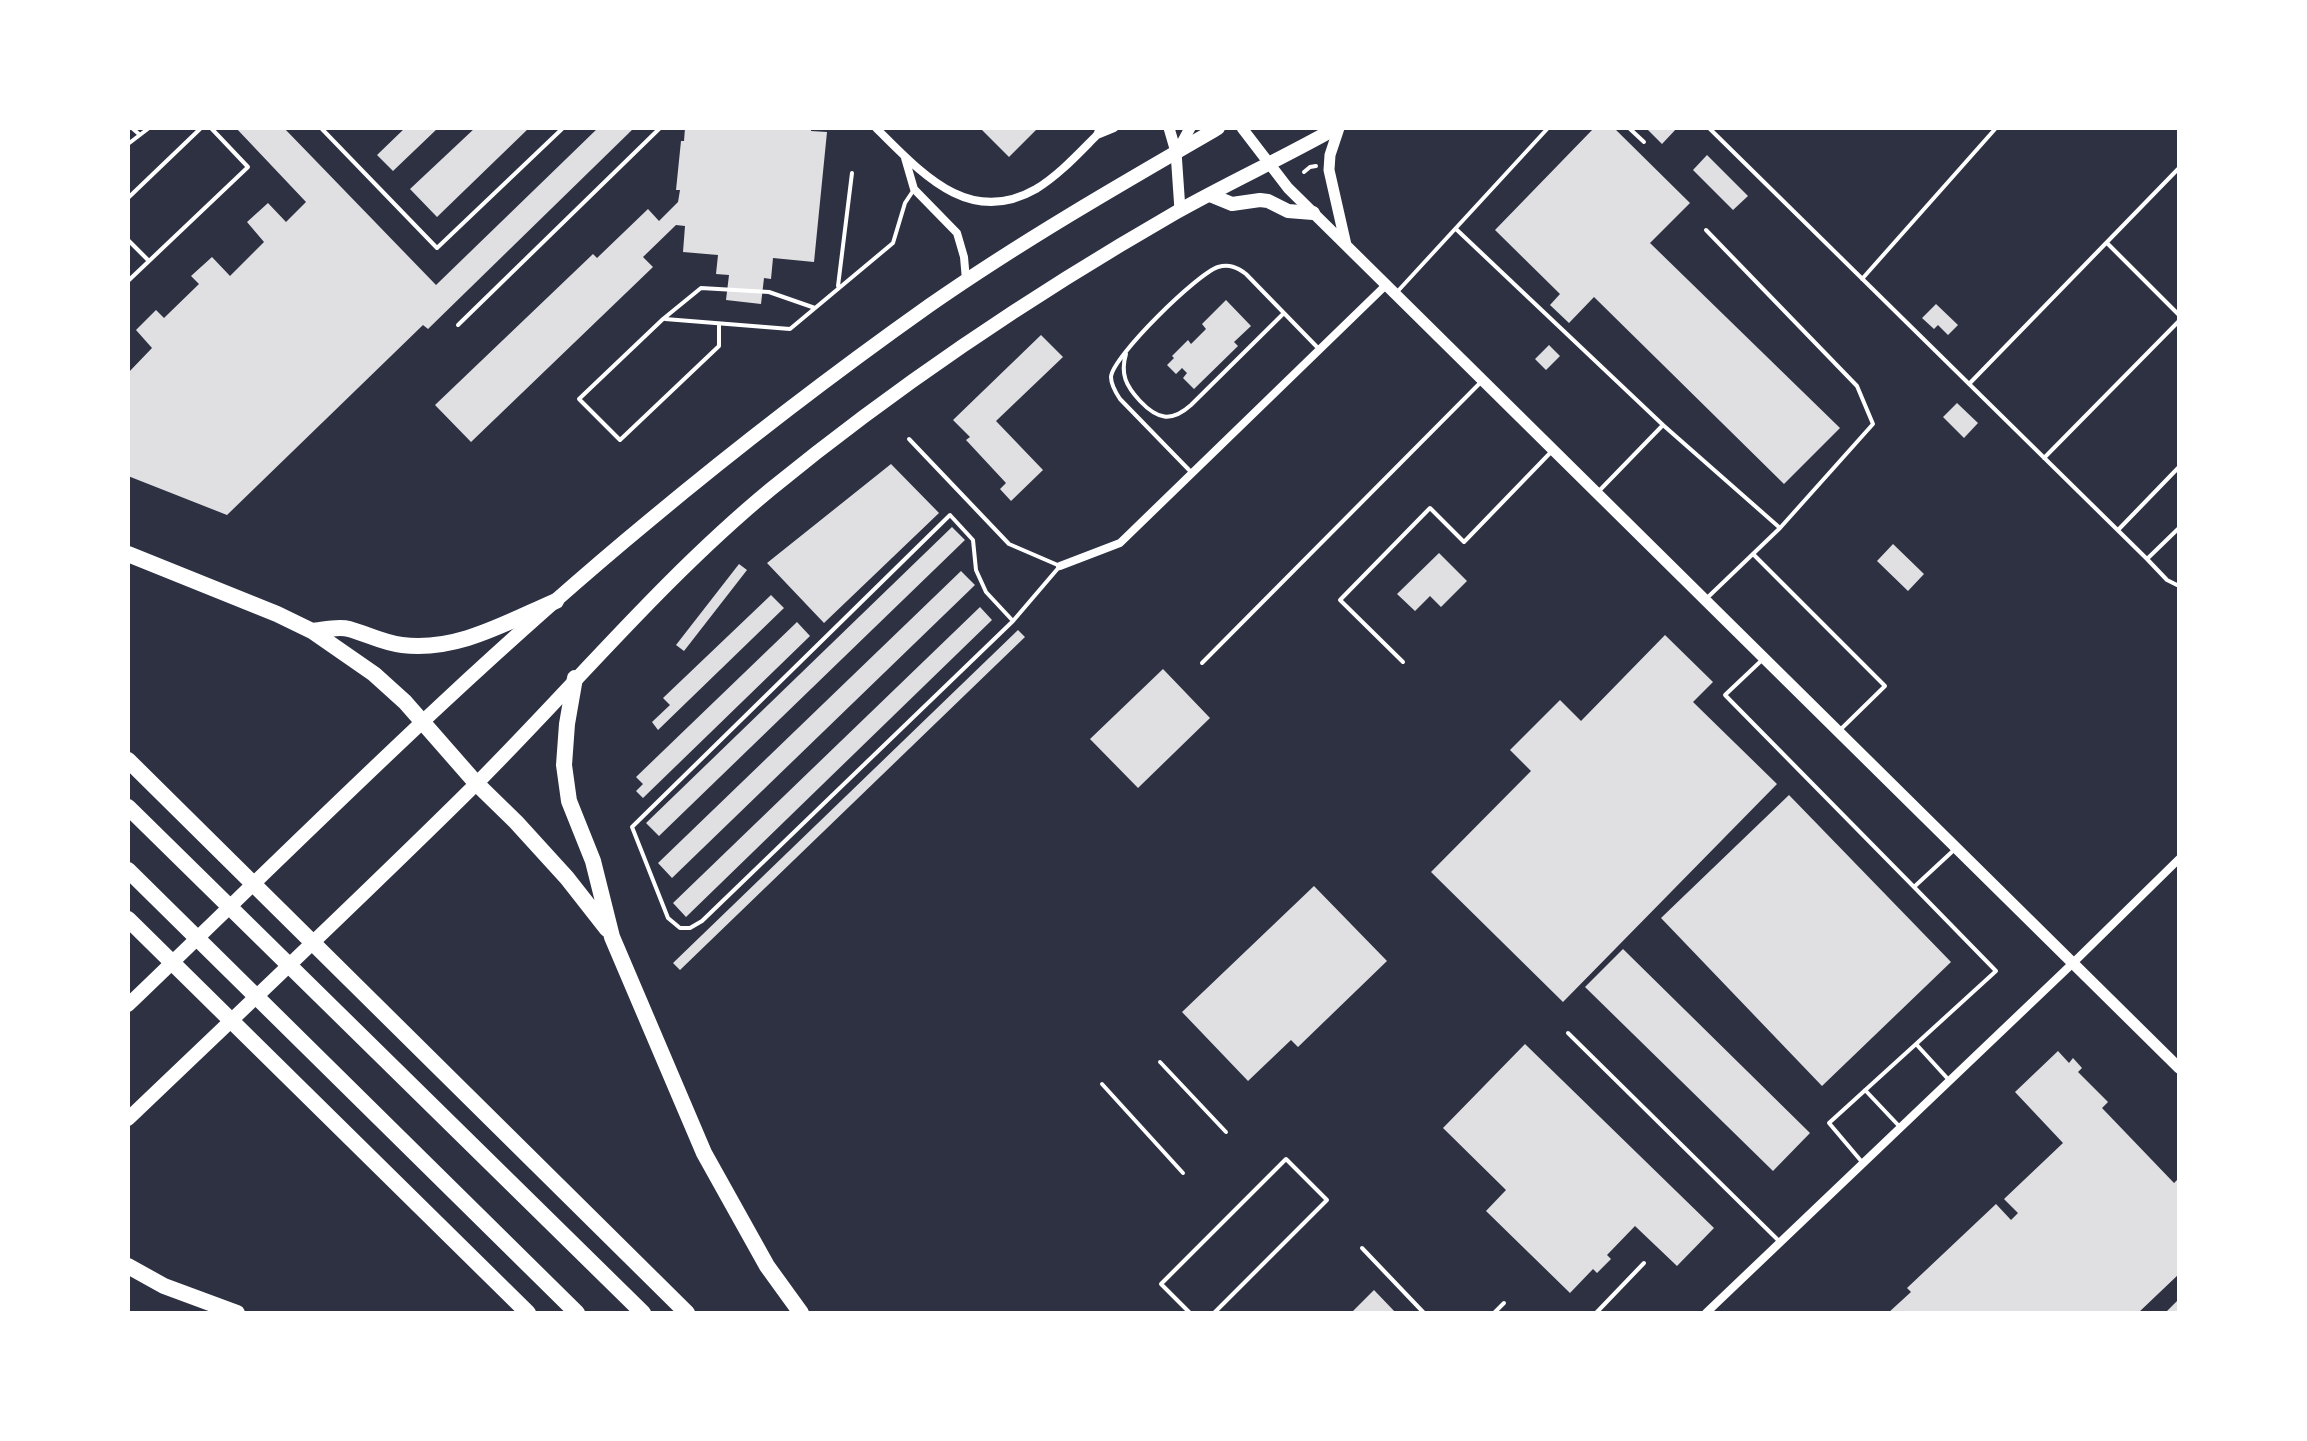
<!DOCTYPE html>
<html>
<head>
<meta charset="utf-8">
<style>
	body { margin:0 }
	#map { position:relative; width:2307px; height:1441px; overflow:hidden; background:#2d3142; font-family:"Noto Sans",sans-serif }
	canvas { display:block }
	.frame { position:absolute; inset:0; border:130px solid #fff; pointer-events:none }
</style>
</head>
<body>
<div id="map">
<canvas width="2307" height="1441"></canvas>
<div class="frame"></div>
</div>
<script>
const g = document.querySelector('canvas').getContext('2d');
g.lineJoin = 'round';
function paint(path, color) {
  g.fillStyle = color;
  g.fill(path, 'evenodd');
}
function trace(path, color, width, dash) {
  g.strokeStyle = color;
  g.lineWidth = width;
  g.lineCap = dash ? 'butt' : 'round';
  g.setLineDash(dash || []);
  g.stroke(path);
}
const building = new Path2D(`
	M236,128H284L436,285L598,128H634L428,329L423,325L227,515L128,476V373L152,348L136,330L156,310L164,318L199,284L191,276L212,257L230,276L264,242L247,222L268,203L286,222L306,202Z
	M405,128H438L393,171L377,155Z
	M475,128H529L437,217L410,189Z
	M685,128H811V131L827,132L814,262L773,258L771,279L764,278L761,304L726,300L729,275L716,274L718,255L683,252L685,226L676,225L643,257L653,267L471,442L435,405L593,254L597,258L648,209L659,221L678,202L680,190H676L681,141H684Z
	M980,128H1038L1009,157Z
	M1594,128H1614L1690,203L1650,243L1840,428L1784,484L1594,297L1569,323L1550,305L1560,294L1495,230Z
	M1646,128H1677L1662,144Z
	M1707,155L1748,196L1733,210L1693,170Z
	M1226,300L1251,326L1234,342L1238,346L1194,389L1183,378L1187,373L1182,368L1176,374L1167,365L1174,358L1172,356L1188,340L1191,344L1206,329L1202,324Z
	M1936,304L1958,325L1948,335L1938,325L1934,329L1922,318Z
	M1041,335L1063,357L996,421L1043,470L1011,501L1000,489L1006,483L966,440L970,437L953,420Z
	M1549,345L1560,356L1546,370L1535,359Z
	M1957,403L1978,423L1964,438L1943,417Z
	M891,464L939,513L824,623L767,563Z
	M952,527L965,540L659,836L646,823Z
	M1893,544L1924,574L1908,591L1877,561Z
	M1439,553L1467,581L1441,607L1430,596L1415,611L1397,594Z
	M739,564L747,570L684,651L676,645Z
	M961,571L975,585L672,878L658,863Z
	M771,595L784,608L658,730L652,722L670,705L663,698Z
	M980,607L992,620L686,917L673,903Z
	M797,622L810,636L643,798L636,791L643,784L636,777Z
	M1018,630L1025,637L680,970L673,963Z
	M1665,635L1713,682L1693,702L1777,784L1563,1002L1431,872L1531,771L1510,750L1560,700L1581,721Z
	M1163,669L1210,718L1138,788L1090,739Z
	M1789,795L1951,962L1822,1086L1661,918Z
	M1314,886L1387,961L1298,1047L1291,1040L1248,1081L1182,1012Z
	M1623,949L1810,1133L1773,1171L1585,987Z
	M1525,1044L1714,1228L1677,1266L1635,1226L1607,1255L1611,1259L1597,1273L1593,1269L1570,1293L1486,1211L1506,1190L1443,1128Z
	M2058,1051L2069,1063L2073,1058L2082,1068L2078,1072L2108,1102L2102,1108L2174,1183L2179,1178V1274L2138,1313H1888L1911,1292L1907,1288L1996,1204L2011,1220L2018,1213L2004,1199L2063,1143L2015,1092Z
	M1374,1290L1396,1313H1351Z
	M2179,1299V1313H2165Z`);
const path = new Path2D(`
	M1304,172L1310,167L1316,166`);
const service = new Path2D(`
	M132,128L140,135
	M321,128L437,248L563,128
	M1629,128L1644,142
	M1709,128L2147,559
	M128,144L149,128
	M128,198L201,128
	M1456,229L1663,425L1598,492
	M1706,230L1857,386L1873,424L1780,528
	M128,240L149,261
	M2107,243L2179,315
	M1862,279L1996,128
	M128,281L248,167L211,128
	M838,286L852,173
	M1397,292L1548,128
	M665,319L790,329L893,243L905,203L913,191
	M719,324V346L620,440L579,399L663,319L701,288L769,292L815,308
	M458,325L660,128
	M1126,354C1120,374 1126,386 1140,401C1157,419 1171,423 1191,405L1283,314
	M1969,384L2179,168
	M1663,425L1780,528L1707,598
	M909,439L1009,544L1060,566L1013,621L702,921L690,928H680L668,918L632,827L950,515L973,540L976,570L986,592L1013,621
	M2044,458L2179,321
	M1192,473L1120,399C1116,393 1111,384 1111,377C1112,357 1198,273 1218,267C1229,264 1237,267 1246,274L1318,348
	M2179,528L2147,559L2167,580L2179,586
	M2118,530L2179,467
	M1753,554L1885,686L1841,729
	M1762,660L1725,695L1914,887L1955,849
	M1403,662L1340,600L1430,508L1464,542L1552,451
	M1202,663L1481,382
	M1914,887L1996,971L1916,1044L1948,1079
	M1568,1033L1779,1241
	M1160,1062L1226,1132
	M1102,1084L1183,1173
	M1865,1090L1899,1126
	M1862,1162L1829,1123L1916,1044
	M1362,1248L1424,1313
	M1190,1313L1161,1284L1286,1159L1327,1200L1214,1313
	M1494,1313L1504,1303
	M1596,1313L1644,1263`);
const minor = new Path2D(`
	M876,128C920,171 968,228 1036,189C1059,175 1078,154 1097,135L1100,128
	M1097,135L1114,128
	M905,158L914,189L957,233L964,257L966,280
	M1060,566L1120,543L1386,285
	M1706,1313L2073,963L2179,859`);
const tertiary = new Path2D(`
	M1169,128L1176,152L1180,210
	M1242,128L1288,188L2179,1068
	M1339,128L1330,155L1329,170L1346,245
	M1177,152L1190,128`);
const primary = new Path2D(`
	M1210,195L1232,204L1260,200L1268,201L1288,211L1313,213
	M128,1005C299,841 467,671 650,520C740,445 834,373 930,305C1022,241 1121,184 1218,128
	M128,1119C244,1008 361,898 475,785C574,686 663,578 771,489C897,386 1034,294 1175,213C1228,183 1283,158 1336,128`);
const motorway = new Path2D(`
	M128,554L277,614L312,631L374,674L405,702L476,783L516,822L567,878L607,929
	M312,631C323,630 338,626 349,629C367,634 383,643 402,645C457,652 507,622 556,601
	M575,678L567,724L564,765L569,801L593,861L612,937L704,1153L767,1266L801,1313
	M128,760L687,1313
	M128,807L643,1313
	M128,870L577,1313
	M128,919L528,1313
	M128,1266L164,1286L237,1313`);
paint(building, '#e0e0e3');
trace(path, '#fff', 4);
trace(service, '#fff', 4);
trace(minor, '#fff', 8);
trace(tertiary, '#fff', 11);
trace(primary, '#fff', 14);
trace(motorway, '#fff', 16);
</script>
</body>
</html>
